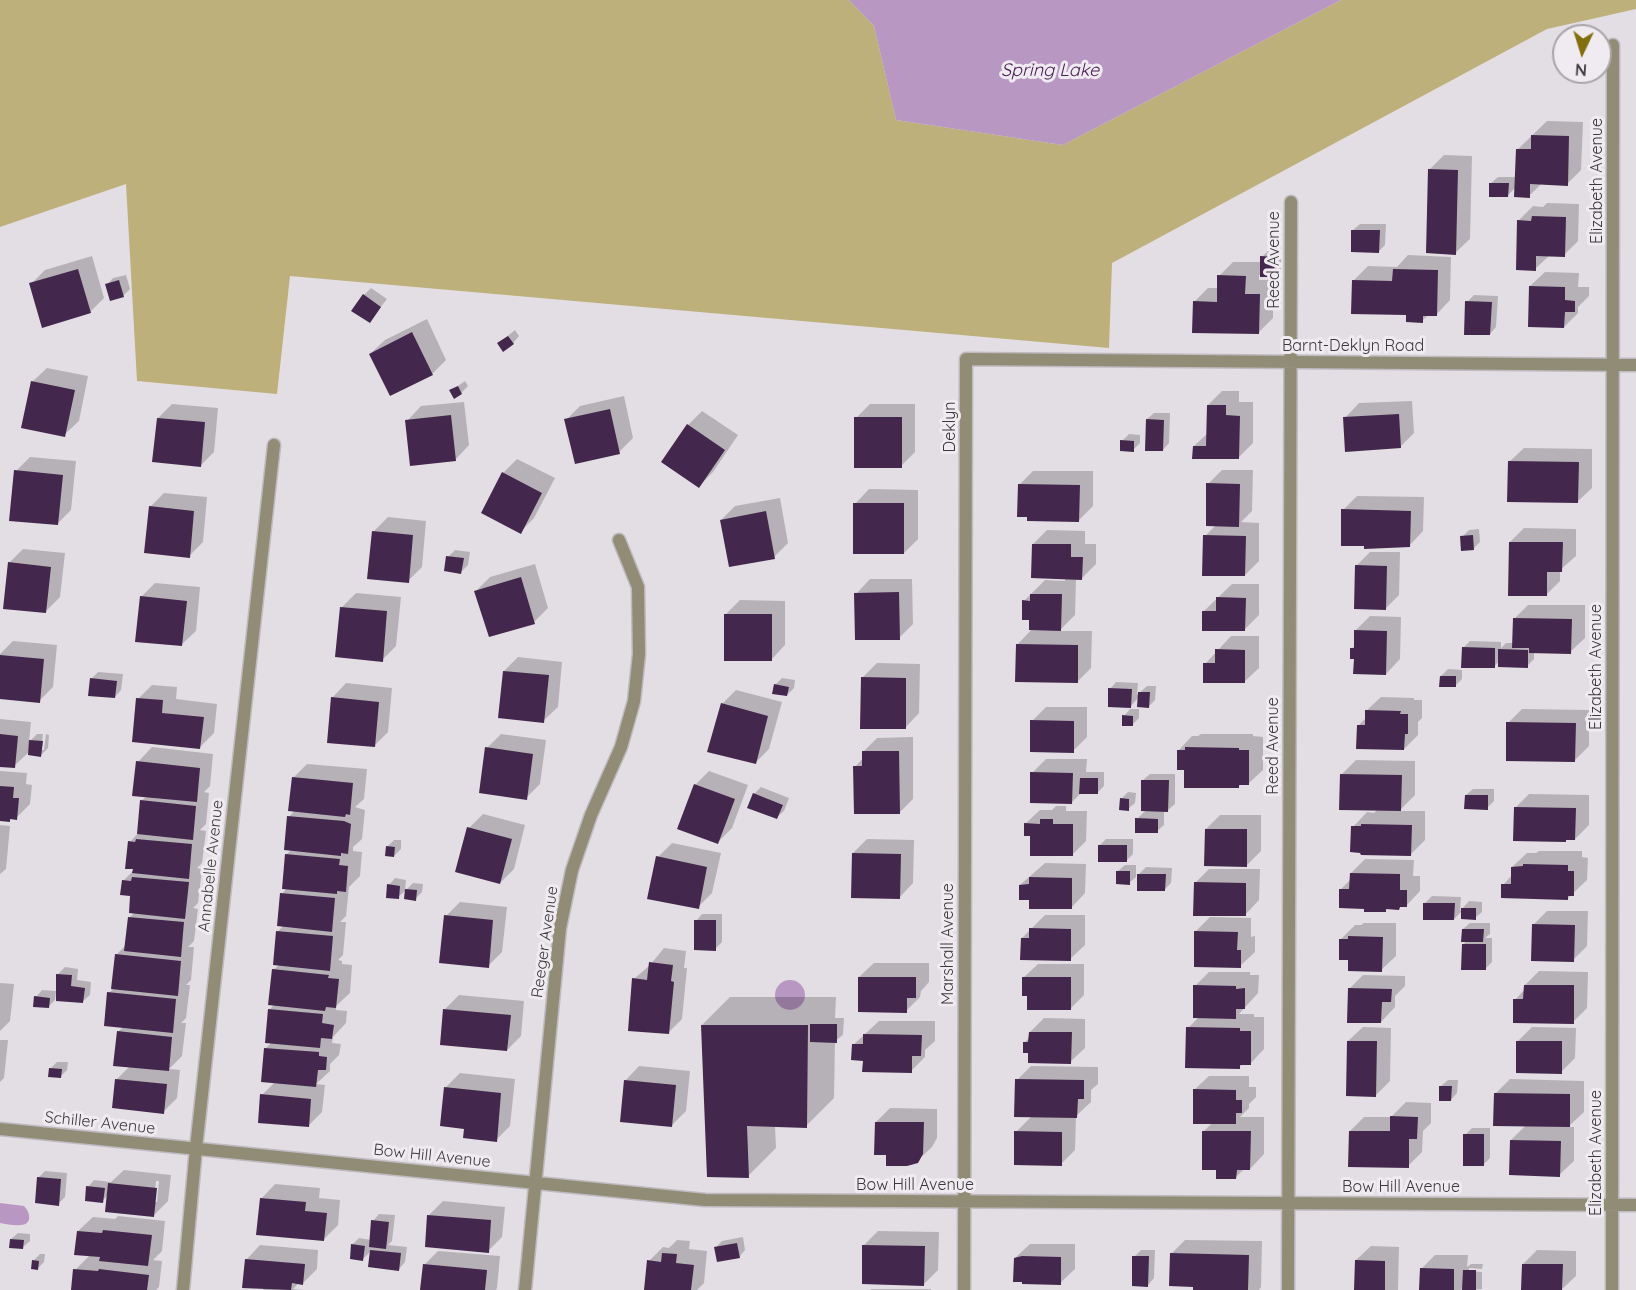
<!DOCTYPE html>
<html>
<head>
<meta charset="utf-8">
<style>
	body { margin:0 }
	#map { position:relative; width:1636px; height:1290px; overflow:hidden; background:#e3dee4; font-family:Quicksand,sans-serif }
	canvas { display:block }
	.north { position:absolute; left:1552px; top:24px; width:60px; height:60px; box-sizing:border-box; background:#f0ebf1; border:2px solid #a8a4a8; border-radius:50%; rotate:184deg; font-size:16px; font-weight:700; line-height:24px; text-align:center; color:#3b393b }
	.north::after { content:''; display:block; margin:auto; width:21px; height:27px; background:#826e0c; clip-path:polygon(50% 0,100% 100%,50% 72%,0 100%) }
</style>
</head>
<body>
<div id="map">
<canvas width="1636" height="1290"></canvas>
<div class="north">N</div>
</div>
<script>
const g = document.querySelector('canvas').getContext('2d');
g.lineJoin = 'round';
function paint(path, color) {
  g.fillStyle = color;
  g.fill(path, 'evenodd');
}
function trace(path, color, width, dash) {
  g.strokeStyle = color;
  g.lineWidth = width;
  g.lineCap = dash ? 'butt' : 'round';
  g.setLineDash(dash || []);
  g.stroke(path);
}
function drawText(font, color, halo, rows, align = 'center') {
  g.font = font + ' Quicksand,sans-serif';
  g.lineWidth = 6;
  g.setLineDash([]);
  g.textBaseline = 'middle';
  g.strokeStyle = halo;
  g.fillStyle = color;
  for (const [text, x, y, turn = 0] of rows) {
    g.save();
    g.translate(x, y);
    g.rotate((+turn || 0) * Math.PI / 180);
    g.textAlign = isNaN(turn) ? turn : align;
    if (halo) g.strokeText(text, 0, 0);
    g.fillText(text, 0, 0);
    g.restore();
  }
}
const forest = new Path2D(`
	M0,0H849L874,26L896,120L1063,145L1341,0H1636V9L1547,29L1112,263L1109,348L290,276L277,394L137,381L126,184L0,227Z`);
const water = new Path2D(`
	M849,0H1341L1063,145L896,120L874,26Z
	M775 995a15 15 0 1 1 30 0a15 15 0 1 1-30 0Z
	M0,1203L24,1206C30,1212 33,1224 21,1225C15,1226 6,1224 0,1223Z`);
const shadow = new Path2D(`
	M1547,121L1583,122L1581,170L1567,184L1542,183L1529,196L1516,187L1507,196L1491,183L1498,177H1516L1517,150Z
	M1444,155L1472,156L1470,239L1455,253L1430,169Z
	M1547,203L1579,204L1578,241L1564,255H1550L1535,269L1518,221L1533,206L1543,207Z
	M1360,224H1386L1385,245L1379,251L1353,230Z
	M1269,250H1281V269L1274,276L1259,275V280H1273V318L1259,332L1194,302L1208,288H1219V276L1233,262H1262V257Z
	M1408,255L1451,257L1450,300L1436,315L1429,314L1422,321L1353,281L1368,266L1397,267Z
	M92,256L104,298L90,312L31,284L45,270Z
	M1545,272L1579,273L1578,287H1589V296L1578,307V313L1564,327L1530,286Z
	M126,275L130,289L123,296L107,285L113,278Z
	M371,288L387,299L370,321L364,295Z
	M1474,295L1498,296L1496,327L1490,334L1467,302Z
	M427,319L446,360L432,374L370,354L385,340Z
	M515,330L519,336L513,343H499Z
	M47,368L88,376L79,421L64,435L32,382Z
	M465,381L468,386L461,393L451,391Z
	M1222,391H1239V402H1253V443L1239,457L1194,446L1208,433V405Z
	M624,396L633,438L619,452L566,420L580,406Z
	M1412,401L1414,433L1400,447L1345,418L1359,403Z
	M464,402L469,445L455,460L407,421L421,406Z
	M172,404L218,408L214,452L200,466L158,418Z
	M870,404H915V452L901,466L856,418Z
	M702,411L738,435L713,472L699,486L688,425Z
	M1154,413H1170L1169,443L1163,450L1147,419Z
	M1129,434L1140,435V443L1133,450L1122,441Z
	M1524,448L1592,449V488L1577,502L1509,462Z
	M30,457L76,461L71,510L57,524L16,471Z
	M517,459L555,478L534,518L520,532L503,473Z
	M1222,470H1253L1252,511L1241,522L1259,523V561L1245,575L1205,536L1216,525L1208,484Z
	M1033,471H1093V506L1079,520L1019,485Z
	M869,489L918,490V539L904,553L855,504Z
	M164,493L207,497L203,542L189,556L150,507Z
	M1357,496L1424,497L1423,531L1409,546L1366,545L1343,510Z
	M780,498L788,543L774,557L721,520L735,506Z
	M388,517L426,521L422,567L408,581L373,532Z
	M1524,528L1576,529V556L1560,570V581L1546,595L1510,542Z
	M1479,529L1480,542L1474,548L1462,537L1469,530Z
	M1047,530L1085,531V544H1096V564L1082,578H1076L1075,615L1059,631H1092L1091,668L1077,682L1017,645L1033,628L1024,601L1045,580L1065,581V578L1033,544Z
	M23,549L65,553L60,597L46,611L9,563Z
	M455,550L470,552L468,565L461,572L448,557Z
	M1370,552H1400L1399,595L1385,609L1356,566Z
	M535,564L548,608L534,622L476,591L490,577Z
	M870,579H912L913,624L899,638L856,594Z
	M155,583L200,587L196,631L181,645L141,597Z
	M1232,584H1259V615L1244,630L1204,611Z
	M356,593L401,597L396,646L382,660L342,607Z
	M740,600L785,601V645L771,660L726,614Z
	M1528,605H1585V638L1570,652H1534V659L1527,666L1499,661L1494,667L1463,648L1470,641L1501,642V648L1506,643H1514V619Z
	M1370,616L1401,617L1400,659L1386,674L1355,658L1352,649L1355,645L1356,630Z
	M1231,636H1259V668L1244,682L1205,664Z
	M13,641L57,645L53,687L39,701L0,697V654Z
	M518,657L562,662L558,707L543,721L504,671Z
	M877,663L920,664L919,713L905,728L863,677Z
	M1448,669L1462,670V679L1455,686L1441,676Z
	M98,672L123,674L121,690L115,697L92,678Z
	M782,678L795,680L794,688L787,695L775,685Z
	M1116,682L1138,683L1137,695L1147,686H1156L1155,700L1149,706L1139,697L1131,706L1110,689Z
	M346,683L392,688L388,732L374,746L332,698Z
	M152,685L177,687L176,699L217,704L214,733L200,747L138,699Z
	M736,690L782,702L769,749L755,763L722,704Z
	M1381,697L1414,698V700H1422V718L1418,722V735L1404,749L1358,726L1366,718V711Z
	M1046,707H1087V737L1073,751L1032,721Z
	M1130,709H1139V718L1132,725L1124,716Z
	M1522,709L1589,710V746L1575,760L1508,723Z
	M0,719L31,722L29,742L37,734H43L41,750H44L46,734L49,735L48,748L41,755L29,752L14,766L0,765Z
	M501,734L546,740L540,784L526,798L487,748Z
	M1201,734H1253V736L1263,737V770L1248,784H1241L1238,787L1186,769L1178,751L1192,736H1198Z
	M913,737V799L899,813L855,767L863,758V752L877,738Z
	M152,747L213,754L210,786L204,792L209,793L206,824L200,830L206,831L202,863L197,868L202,869L198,903L193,908L198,909L194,941L188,947H194L191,980L186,985H190L186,1018L181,1023H186L182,1056L169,1069L180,1070L177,1098L163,1112L116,1080L130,1066L118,1032L123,1027L109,993L113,989L116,955L126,945L129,918L135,912L132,895L123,881L134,870L130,842L138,833L141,801L147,796L138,762Z
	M1046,759H1087L1086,772H1104V786L1097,793L1082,792L1072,802L1032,773Z
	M1356,760L1415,761V795L1399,811H1425V840L1411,854L1353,827L1367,812L1374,813L1378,809L1342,774Z
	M307,764L367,769L364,799L355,807L365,810L362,839L353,847V851L362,852L360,876L349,887L346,916L340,922H346L343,955L338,960L342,961V964L352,965L350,993L336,1006V1010L347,1011L346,1023L333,1037L332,1043L341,1044L339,1055L330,1064V1071L316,1084L325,1085L322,1112L308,1126L262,1095L275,1082L266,1048L272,1042L270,1009L275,1004L273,970L279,965L278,931L283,926L282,894L287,888L286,855L291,850L289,817L295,810L293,778Z
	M0,771L27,773L26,784L32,785L30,804L16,818H12L9,821L0,820Z
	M709,771L748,785L732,828L718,842L695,785Z
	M1150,774H1175V804L1168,810H1164V825L1157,831L1137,819L1146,810L1143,780Z
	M761,787L789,798L784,811L777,817L754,794Z
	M1473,789H1494V801L1487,808L1466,795Z
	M1128,792L1136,793L1135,803L1128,809L1121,799Z
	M1529,794L1589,795V825L1575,839L1515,808Z
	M1056,806H1066V811H1087L1086,841L1072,855L1032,834L1025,824L1040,810H1052Z
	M483,814L525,825L514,869L500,883L469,828Z
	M1220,815H1261V851L1247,865L1206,829Z
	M0,825L10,826L6,869L0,874Z
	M867,839L914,840L913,883L899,898L853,853Z
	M1106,839H1133V854L1126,861L1099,846Z
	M394,840H401V849L394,856L388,846Z
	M672,843L721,853L712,893L698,907L658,857Z
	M1539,851H1582V857L1588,858L1587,880L1567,899L1503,885L1512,875V867L1527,853H1536Z
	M1365,859L1414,860L1413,876H1420V891L1406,906H1401L1399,908H1388L1385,911L1341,889L1351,879V873Z
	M1045,863L1086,864L1085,893L1071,908L1030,899L1020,885Z
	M1125,865H1136V877L1129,883L1118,871Z
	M1146,867L1172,868L1171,883L1164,890L1139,874Z
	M1209,869H1260L1259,900L1245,915L1195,883Z
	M395,878L406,880L405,891L398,897L389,885Z
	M413,883L423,884L422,892L415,899L406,890Z
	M1432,896L1461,897L1460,911L1469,901L1482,902V912L1475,918L1463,910L1454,919L1425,903Z
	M460,902L507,907L502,952L488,966L446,916Z
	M1547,911H1588L1587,946L1573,960L1533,925Z
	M702,914H722V942L715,949L696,921Z
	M1045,915H1085V945L1070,959L1022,938Z
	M1210,917L1251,918V937L1255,936V952L1240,966L1195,932Z
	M1364,923H1396V956L1381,970L1349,958L1341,939L1355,925H1361Z
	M1470,923H1490V934L1485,938H1492V962L1485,969L1463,945L1467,940L1463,929Z
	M664,948L686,951L684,968H687L682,1019L668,1033L634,979L650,965Z
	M874,963H929V982L921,991L920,997L906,1011L859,977Z
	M1038,964H1084V995L1070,1009L1029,994L1023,978Z
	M65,967L78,969L77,980L91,982L90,995L83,1001L58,974Z
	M1539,971L1588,972L1587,1008L1573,1022L1515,1000L1525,989V985Z
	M1209,972H1250V975H1259L1258,993L1239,1014H1254V1017H1264V1049L1250,1064H1243L1239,1067L1188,1028L1199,1017L1195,986Z
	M1363,975L1405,976V986L1395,996V1007L1381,1022L1349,989Z
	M0,983L14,984L10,1021L0,1031Z
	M42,990L56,991L55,1000L48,1007L36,997Z
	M459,995L524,1001L521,1036L507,1050L445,1009Z
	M730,997H836L835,1018H844L843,1035L835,1041L834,1098L806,1126H775L776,1148L748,1176L702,1025Z
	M1044,1018L1085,1019V1048L1070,1062L1025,1042L1030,1037V1032Z
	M879,1021H935V1041L925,1050V1057L911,1071L864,1059L853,1045Z
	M1363,1027L1391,1028L1390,1081L1376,1095L1348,1041Z
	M1532,1027L1576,1028L1575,1058L1561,1072L1518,1041Z
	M0,1040H8L4,1078L0,1082Z
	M57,1062H68L67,1070L61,1076L51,1068Z
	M639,1066L690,1071L686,1111L672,1125L625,1081Z
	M1031,1066L1098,1067V1084L1091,1090V1102L1076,1116L1075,1150L1061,1164L1016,1132L1032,1116L1017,1080Z
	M460,1073L515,1079L510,1126L496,1140L466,1128L446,1087Z
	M1209,1076H1249V1087H1256V1097L1249,1104V1108L1240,1117H1264V1154L1250,1169L1245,1168L1236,1177L1218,1168L1204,1131L1213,1122L1194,1090Z
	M1510,1079L1584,1081V1112L1568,1127H1574V1161L1559,1175L1511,1140L1526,1125L1495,1094Z
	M1448,1080H1458L1457,1093L1451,1100L1441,1086Z
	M1406,1102L1431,1103V1123L1423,1131L1422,1152L1408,1166L1350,1131L1364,1117H1391Z
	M890,1108L937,1109V1138L932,1147L917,1161L887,1154L876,1122Z
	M1472,1128H1490V1158L1483,1165L1465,1135Z
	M124,1170L171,1175L168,1201L154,1215L108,1195L102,1201L88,1187L94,1180L111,1182ZM156,1181H159L157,1202H154Z
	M45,1171L67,1173L65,1197L58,1204L38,1178Z
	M275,1184L320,1188L319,1198L340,1200L338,1225L323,1240L261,1199Z
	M443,1201L505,1207L502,1237L488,1251L429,1215Z
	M379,1214L395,1215L392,1241L388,1245L407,1247L405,1262L399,1269L371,1251L363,1259L352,1245L359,1238L371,1240L373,1221Z
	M118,1216L165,1221L162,1251L153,1260L162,1261L159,1287L156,1290H73L75,1270L90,1255L78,1231L93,1217L115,1219Z
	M878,1231L939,1232L938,1270L924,1284L864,1245Z
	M18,1233L30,1234V1241L23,1247L11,1239Z
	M743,1237L745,1250L739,1257L715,1248L722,1241Z
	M677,1240L690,1241L689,1249L707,1251L704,1283L697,1290H646L649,1261L663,1247L669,1248Z
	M1185,1240L1262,1241L1261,1287L1259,1290H1194V1285L1171,1254Z
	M1030,1244H1075V1269L1060,1283L1015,1258Z
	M260,1245L318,1250L317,1269L303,1283H299L293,1289L305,1290H263L264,1289L246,1260Z
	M1371,1246L1399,1247L1398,1290H1356V1260Z
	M1141,1250H1155L1154,1278L1148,1285L1134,1257Z
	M1537,1250L1576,1251V1276L1561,1290L1523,1264Z
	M438,1251L500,1256L497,1288L496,1290H421L424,1265Z
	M40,1254H45L44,1262L38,1268L33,1261Z
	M1435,1255H1468L1467,1267L1471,1264H1483L1482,1269L1469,1268V1271L1482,1272V1289L1464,1290V1287L1461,1290H1421V1269Z
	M871,1289H931V1290H870Z`);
const building = new Path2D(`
	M1531,135L1569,136L1568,186L1530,184V198L1514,197L1516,149H1531Z
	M1428,169L1458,170L1456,255L1426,253Z
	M1489,183H1509L1508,197H1489Z
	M1532,216L1566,217L1565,257L1536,256V271L1516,270L1517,220L1531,221Z
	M1351,230H1380L1379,253L1351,252Z
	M1260,256L1275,257L1274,277H1260Z
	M78,269L91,313L42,328L29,283Z
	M1393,269L1438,270L1437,316H1423V323L1406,322V315L1351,314L1352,280L1392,281Z
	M1217,275L1246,276L1245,294H1260L1259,334L1192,333L1193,301L1217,302Z
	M119,280L124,297L110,301L105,284Z
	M1529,286L1565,287V300L1575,301V312H1565L1564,328L1528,327Z
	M363,294L381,307L370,323L351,311Z
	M1465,301L1492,302L1490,335H1464Z
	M412,332L433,375L390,396L369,354Z
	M508,336L514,344L503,352L497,343Z
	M31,381L75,390L65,437L21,428Z
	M458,386L462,394L454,399L449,390Z
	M1207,405H1226V415L1240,416L1239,459H1192L1193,446H1206Z
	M610,409L620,454L575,464L564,419Z
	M1399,414L1401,448L1345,452L1343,417Z
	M451,415L456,461L410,466L405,420Z
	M854,417H902V468H854Z
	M157,418L205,422L201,467L152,462Z
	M1146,419L1164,420L1163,451H1145Z
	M687,424L725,450L699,488L661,462Z
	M1120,440L1134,441V452L1120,451Z
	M1508,461L1579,462L1578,503L1507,502Z
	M14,470L63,475L58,525L9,521Z
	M502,472L542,493L521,534L481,513Z
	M1206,483L1240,484L1239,527L1206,526Z
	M1018,484L1080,485L1079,522L1027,521V517H1017Z
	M853,503H904V554H853Z
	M149,506L194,511L190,558L144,553Z
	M1341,509L1411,511L1410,547L1364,549V546H1341Z
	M766,511L775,559L729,567L720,520Z
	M372,531L413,535L409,583L367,579Z
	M1203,535L1246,536L1245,576H1202Z
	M1473,535L1474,550L1461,551L1460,536Z
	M1509,542H1563L1562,572H1547V596H1508Z
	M1032,544H1071V557H1083L1082,580L1031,578Z
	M446,556L464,558L461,574L444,571Z
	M8,562L51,567L46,613L3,609Z
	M1355,565L1387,566L1386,610L1354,609Z
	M521,577L535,624L489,637L474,591Z
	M899,592L900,640H855L854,593Z
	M1030,594H1062L1061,631L1029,630V620H1022V600L1030,601Z
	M140,596L187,601L182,646L135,642Z
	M1216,597L1246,598L1245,631H1202V611H1216Z
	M340,607L387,611L383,662L335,657Z
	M724,614H772V661H724Z
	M1513,618L1572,619L1571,654L1529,653V648H1512Z
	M1354,630L1387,631L1386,675L1353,674L1354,659H1350V648H1354Z
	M1016,644L1078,645V683L1015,682Z
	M1462,647L1495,648V668H1461Z
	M1215,649L1245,650V683H1203V663H1215Z
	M1498,649L1528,650V668L1498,667Z
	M0,655L44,659L40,703L0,699Z
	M503,671L549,675L544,723L498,718Z
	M1440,676H1456V687H1439Z
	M861,677L906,678V729H860Z
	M90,678L117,681L115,698L88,696Z
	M774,684L789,687L787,696L772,694Z
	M1108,688L1132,689L1131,708L1108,707Z
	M1138,692H1150L1149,708L1137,707Z
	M331,697L379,702L375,747L327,743Z
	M136,698L163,700L162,713L204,717L200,749L132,742Z
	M721,703L768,716L756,764L707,752Z
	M1365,710L1401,711L1400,714H1408V734H1405L1404,750L1356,749L1357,725H1365Z
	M1122,715L1133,716V726H1122Z
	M1030,720L1074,721V753L1030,752Z
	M1506,722L1576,723L1575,762L1506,761Z
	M0,734L18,736L15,768L0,767Z
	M29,740L43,741L41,757L28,755Z
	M485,747L533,754L527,800L479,793Z
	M1185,747L1239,748V750H1249V785H1239V788H1184V770H1177V750H1185Z
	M862,751H899L900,814H854L853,766H862Z
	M136,761L200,768L197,802L132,796Z
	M1030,772L1073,773L1072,804L1030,803Z
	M1340,774L1402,775L1401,811L1339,810Z
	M292,777L353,783L350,815L346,814L345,817L288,811Z
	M1080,778H1098V794H1079Z
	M1141,780H1169L1168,812L1141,811Z
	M694,784L735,799L718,844L677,829Z
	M0,786L14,787L13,798H19L17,820L10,819V822L0,821Z
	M753,793L783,805L777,819L747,808Z
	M1465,795H1488V810L1464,809Z
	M1120,798L1129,799V811L1119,810Z
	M140,800L196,806L193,840L137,834Z
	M1514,807L1576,808L1575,840H1566V842L1513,841Z
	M287,816L344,821L351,824L348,854L341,853V856L284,850Z
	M1135,818L1158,819V833H1135Z
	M1040,819H1053V824H1073V856H1030V836H1024V823L1040,824Z
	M1361,824L1412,825L1411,856L1361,855L1360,853L1350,852L1351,826H1361Z
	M467,827L512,839L500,884L455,872Z
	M1205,829H1247V867L1204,866Z
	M136,839L192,844L189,879L132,873L133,869H125L128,841L135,842Z
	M1098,845H1127V862H1098Z
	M386,846L395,847L394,857L385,856Z
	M852,853L901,854L900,899L851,898Z
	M285,854L340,859L339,865L348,866L346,892L337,891V894L282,889Z
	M656,856L707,867L699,909L647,899Z
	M1523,864L1568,865V871H1574V896H1568V900L1501,898V884H1511V867L1523,866Z
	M1116,871H1130V885L1116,884Z
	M1350,873L1400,874V890H1407V907H1400L1399,910L1386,909V912H1364V909L1339,908V889H1349Z
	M1137,874H1166L1165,891H1137Z
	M132,877L189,882L185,919L129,913L130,896L120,895L122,880L131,881Z
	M1029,877L1072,878V909H1029V900H1019V885L1029,884Z
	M1194,882L1246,883V916H1193Z
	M387,884L400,886L399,899L386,898Z
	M405,889L417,890L416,901L404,899Z
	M280,893L335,898L332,932L277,926Z
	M1423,903H1455L1454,920H1423Z
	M1461,908H1476V920L1461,919Z
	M444,915L493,920L489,968L439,963Z
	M128,917L184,922L181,957L124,951Z
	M694,920H716V951L694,950Z
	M1532,924L1575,925L1574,962L1531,961Z
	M1029,928L1071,929V961L1020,960L1021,938H1029Z
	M1462,929H1484L1483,942H1461Z
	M276,931L333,936L330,971L273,965Z
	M1194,931L1238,932L1237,950H1241V968L1194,967Z
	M1348,936L1383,937L1382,972L1348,971V960H1339V939H1348Z
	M1462,944H1486V970H1461Z
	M115,954L181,961L178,996L111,989Z
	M649,962L673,965L671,981L674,982L669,1034L628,1031L632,978L647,980Z
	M272,969L329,975L328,978L339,979L336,1008L326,1007L325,1011L268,1005Z
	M56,974L72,975L71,986L85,988L83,1003L56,1001Z
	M858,977H916V998H907V1013L858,1012Z
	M1022,977H1071V1010H1027V996H1022Z
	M1193,985L1236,986V989L1245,988V1009H1236V1019L1193,1018Z
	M1524,985H1574V1024L1513,1023V999H1523Z
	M1348,988L1392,989L1391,1002H1382L1381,1023H1347Z
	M107,992L176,999L173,1033L104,1026Z
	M34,996L50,998L49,1008L33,1007Z
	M268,1009L323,1014L322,1023L334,1025L332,1039L321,1038L320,1048L265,1043Z
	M443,1009L511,1015L507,1051L440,1045Z
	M810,1024H837V1043L810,1042Z
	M701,1025H808L807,1128L747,1126L749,1178L707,1177Z
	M1186,1027L1240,1028V1031H1251V1065H1240V1069L1185,1068Z
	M117,1031L172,1037L169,1071L113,1066Z
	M1029,1032H1072L1071,1064L1028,1063V1053H1023V1042H1028Z
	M863,1034L922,1035L921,1056H912V1073L862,1072L863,1061L851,1060L852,1044H863Z
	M1347,1041H1377L1376,1097L1346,1096Z
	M1516,1041H1562V1074L1516,1073Z
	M264,1048L319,1052V1056L327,1057L326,1070H318L316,1087L261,1082Z
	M49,1068L62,1069L61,1078L48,1077Z
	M115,1079L167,1084L164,1114L112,1108Z
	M1015,1079L1084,1080V1099H1078L1077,1118L1014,1117Z
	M624,1080L676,1085L672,1127L620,1122Z
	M1439,1086H1452L1451,1101H1439Z
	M444,1087L501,1093L497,1142L463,1138L464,1129L440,1126Z
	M1193,1089L1236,1090V1100H1242V1113H1236V1124H1193Z
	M1494,1093L1570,1094V1127L1493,1126Z
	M260,1094L311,1099L309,1127L258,1123Z
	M1390,1116L1418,1117L1417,1139H1409V1168L1348,1167L1349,1131H1390Z
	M875,1122H924L923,1154L918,1163L907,1166H886V1155H874Z
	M1014,1131L1062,1132V1166L1014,1165Z
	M1202,1131H1251L1250,1170H1237L1236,1179H1216V1170H1202Z
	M1463,1134H1484V1166H1463Z
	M1510,1140L1561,1141L1560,1177L1509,1175Z
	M37,1177L61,1179L59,1206L35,1203Z
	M108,1183L157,1188L154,1217L105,1212Z
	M86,1186L105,1188L103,1203L85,1201Z
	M260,1198L306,1202L305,1211L327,1213L324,1241L256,1235Z
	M427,1215L491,1220L489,1253L425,1247Z
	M371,1220L389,1222L386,1249L369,1247Z
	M103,1230L152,1235L148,1266L99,1261L100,1257L74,1255L77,1231L102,1233Z
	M10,1239L24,1240L23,1249L9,1248Z
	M737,1243L740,1258L717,1262L714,1247Z
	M351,1244L365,1246L363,1261L350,1259Z
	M862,1245L925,1246L924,1286L862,1284Z
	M370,1250L401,1253L399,1271L368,1267Z
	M662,1253L677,1254L676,1263L694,1265L691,1290H644L647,1260L661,1262Z
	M1170,1253L1249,1255L1248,1290H1193V1287L1169,1286Z
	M1022,1256L1061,1257V1285L1022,1284V1282H1013L1014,1258Z
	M1132,1256H1149L1148,1287L1132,1286Z
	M245,1259L305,1264L303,1285L292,1283L291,1290L242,1288Z
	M32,1260L39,1261L38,1270L31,1269Z
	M1355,1260L1385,1261V1290H1354Z
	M423,1264L487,1270L485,1290H420Z
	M1522,1264H1563L1562,1290H1521Z
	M1420,1268L1454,1269V1290H1419Z
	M73,1269L98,1271L99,1269L149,1275L147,1290H71Z
	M1463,1270H1476V1290H1462Z`);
const minor = new Path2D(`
	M0,1129L705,1200L1636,1205
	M183,1290L196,1148L274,445
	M525,1290L560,928L572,870L591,815L621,747L634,701L639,654L638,587L619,540
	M964,1290L966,359L1636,365
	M1288,1290L1291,202
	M1612,1290L1613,45`);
const streetNames = [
	["Elizabeth Avenue",1597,181,-90],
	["Reed Avenue",1274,260,-90],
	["Barnt-Deklyn Road",1353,346],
	["Deklyn",950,427,-90],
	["Elizabeth Avenue",1596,667,-90],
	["Reed Avenue",1273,746,-90],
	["Annabelle Avenue",211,866,-84],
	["Reeger Avenue",545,942,-82],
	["Marshall Avenue",948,944,-90],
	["Schiller Avenue",100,1123,6],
	["Elizabeth Avenue",1596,1153,-90],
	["Bow Hill Avenue",432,1156,6],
	["Bow Hill Avenue",915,1185],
	["Bow Hill Avenue",1401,1187]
];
const waterNames = [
	["Spring Lake",1050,71]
];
paint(forest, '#bdb07b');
paint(water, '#b997c3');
paint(shadow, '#0003');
paint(building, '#43274c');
trace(minor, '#bebabf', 15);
trace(minor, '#918c76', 12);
drawText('16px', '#3b393b', '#f0ebf1', streetNames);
drawText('italic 18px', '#4a2057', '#f0ebf1', waterNames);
</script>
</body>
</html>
